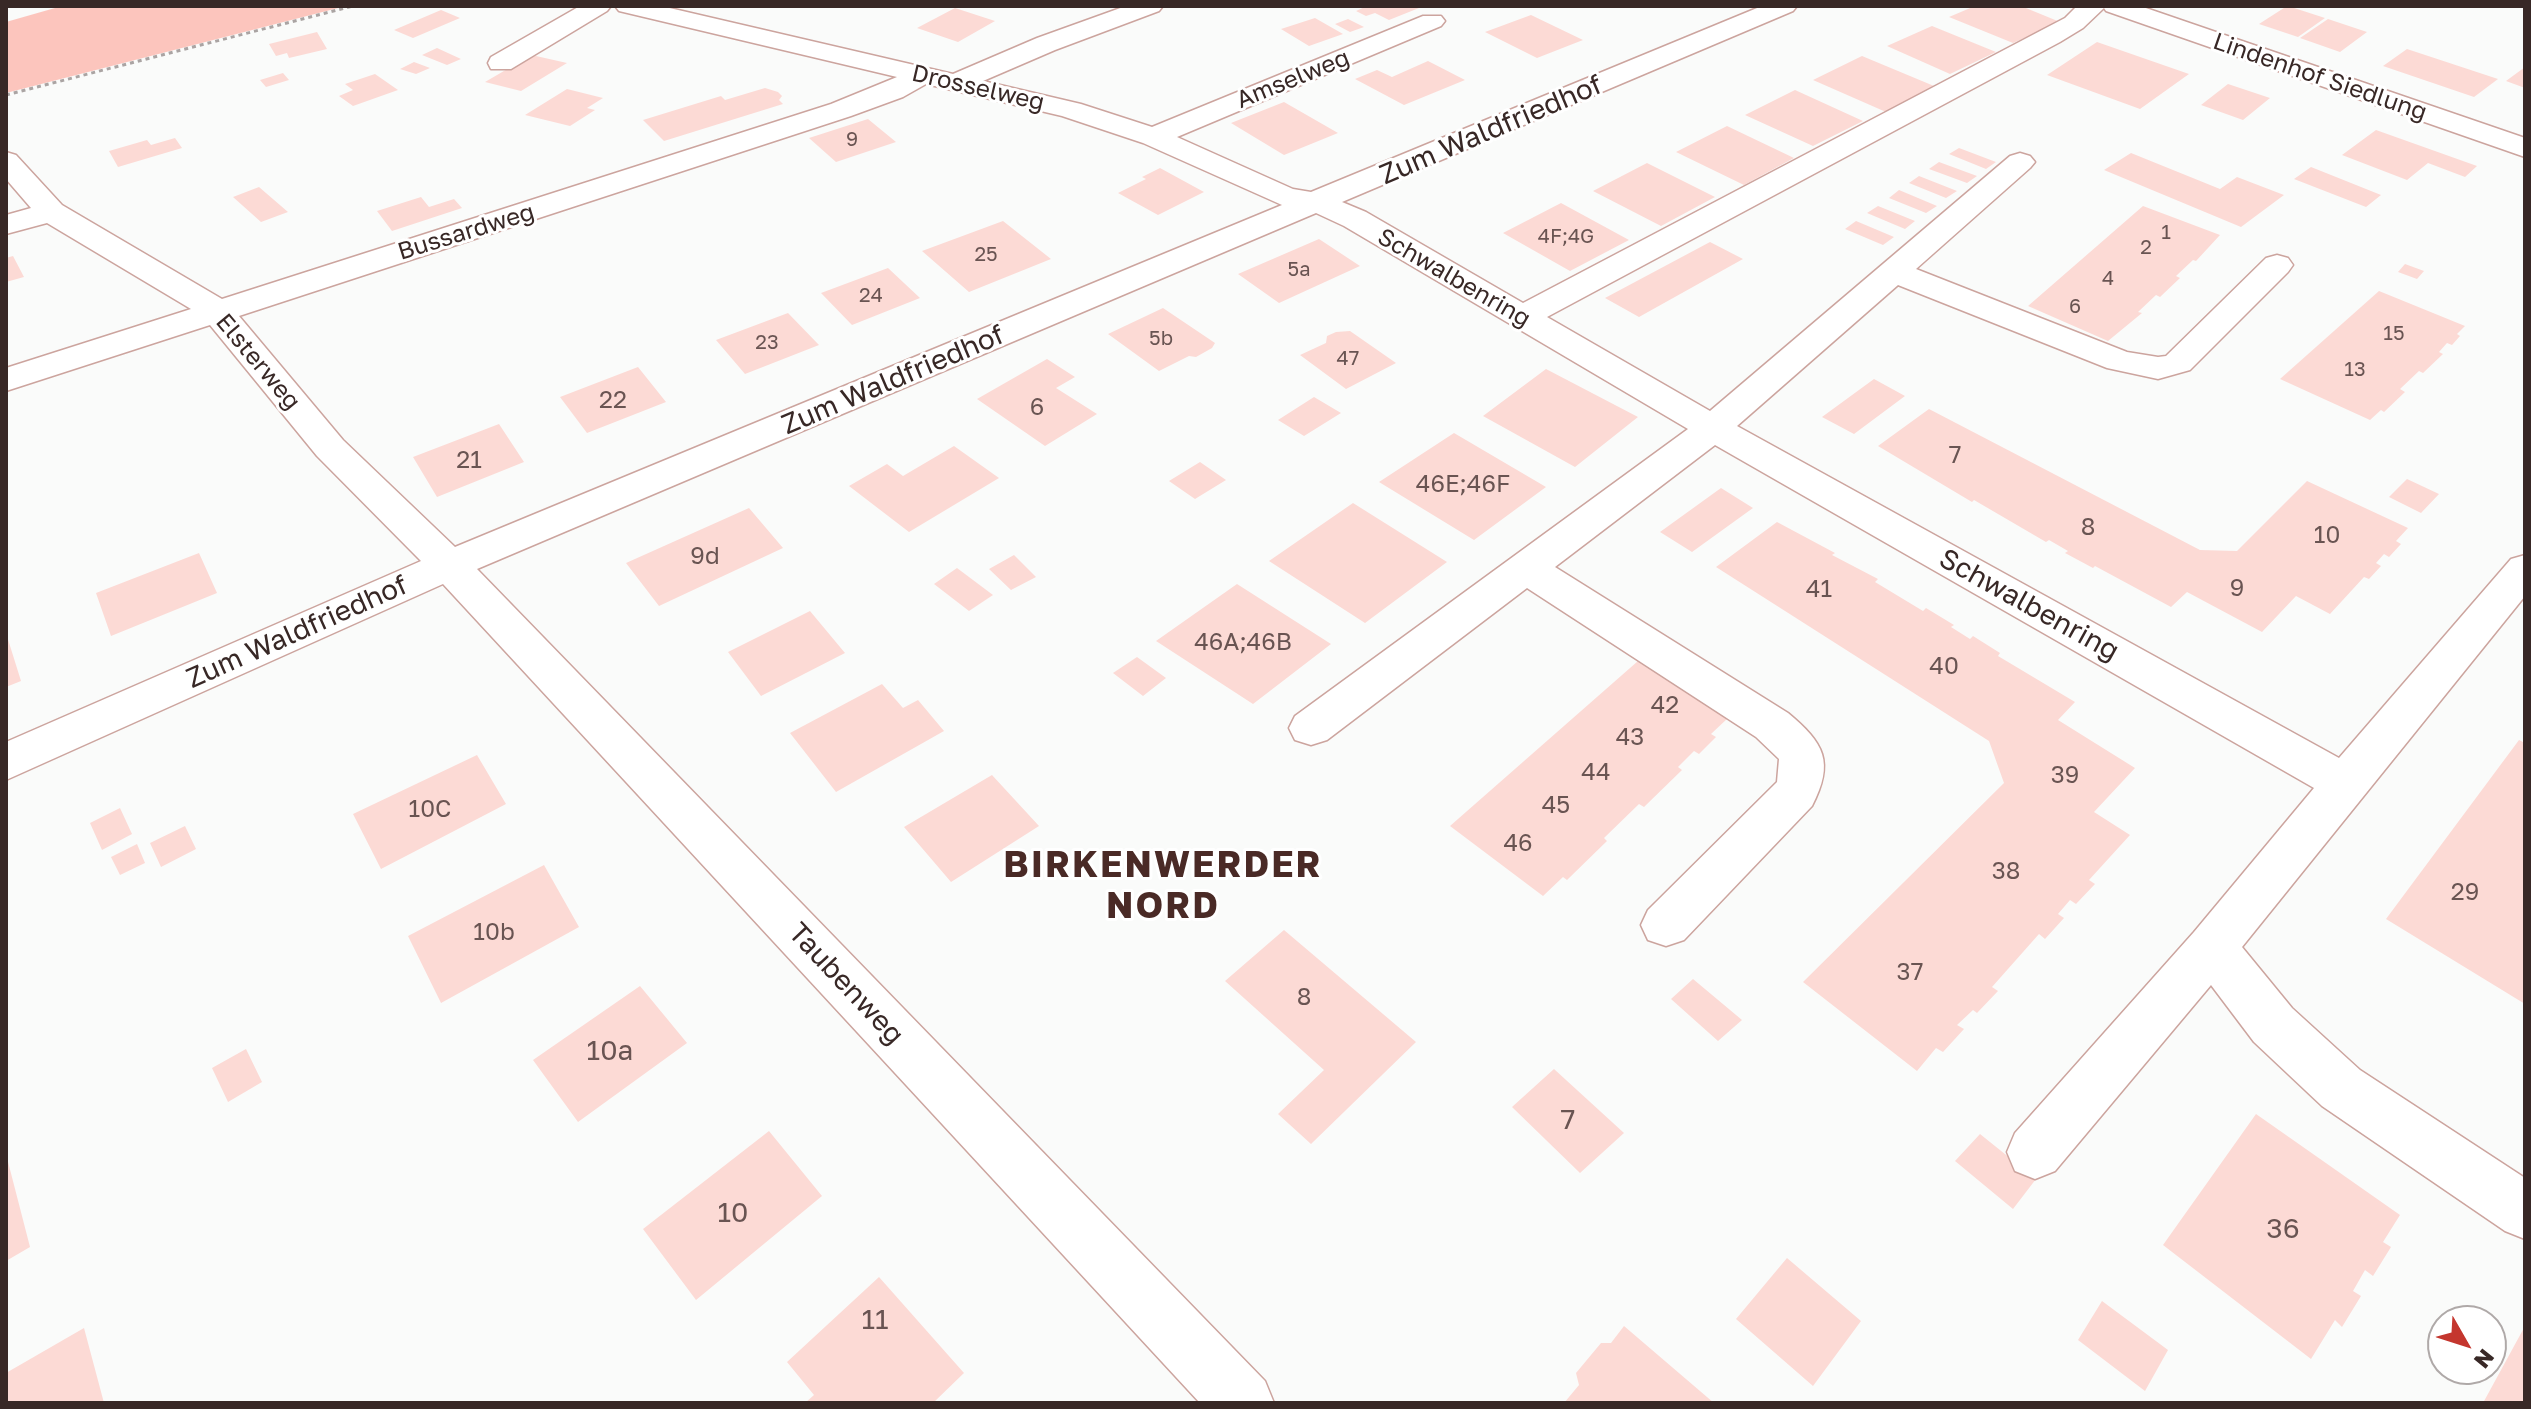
<!DOCTYPE html>
<html>
<head>
<meta charset="utf-8">
<style>
	body { margin:0 }
	#map { position:relative; width:2531px; height:1409px; overflow:hidden; background:#fafbfa; font-family:"Golos Text",sans-serif }
	canvas { display:block }
	.frame { position:absolute; inset:0; border:8px solid #382826; pointer-events:none }
	.north { position:absolute; left:2427px; top:1305px; width:80px; height:80px; box-sizing:border-box; background:#fff; border:2px solid #afa9a8; border-radius:50%; rotate:129deg; font-size:22px; font-weight:700; line-height:32px; text-align:center; color:#382826 }
	.north::after { content:''; display:block; margin:auto; width:28px; height:36px; background:#c4362e; clip-path:polygon(50% 0,100% 100%,50% 72%,0 100%) }
</style>
</head>
<body>
<div id="map">
<canvas width="2531" height="1409"></canvas>
<div class="frame"></div>
<div class="north">N</div>
</div>
<script>
const g = document.querySelector('canvas').getContext('2d');
g.lineJoin = 'round';
function paint(path, color) {
  g.fillStyle = color;
  g.fill(path, 'evenodd');
}
function trace(path, color, width, dash) {
  g.strokeStyle = color;
  g.lineWidth = width;
  g.lineCap = dash ? 'butt' : 'round';
  g.setLineDash(dash || []);
  g.stroke(path);
}
function drawText(font, color, halo, rows, align = 'center') {
  g.font = font + ' "Golos Text",sans-serif';
  g.lineWidth = 6;
  g.setLineDash([]);
  g.textBaseline = 'middle';
  g.strokeStyle = halo;
  g.fillStyle = color;
  for (const [text, x, y, turn = 0] of rows) {
    g.save();
    g.translate(x, y);
    g.rotate((+turn || 0) * Math.PI / 180);
    g.textAlign = isNaN(turn) ? turn : align;
    if (halo) g.strokeText(text, 0, 0);
    g.fillText(text, 0, 0);
    g.restore();
  }
}
const green = new Path2D(`
	M62,6H346L6,93V22Z`);
const building = new Path2D(`
	M1367,6H1424L1389,20L1375,13L1366,16L1356,11Z
	M1975,6H2021L2060,22L2013,43L1949,17Z
	M2287,6H2288L2325,18L2298,37L2259,24Z
	M955,8L995,21L958,42L917,28Z
	M441,10L460,18L413,38L394,30Z
	M1531,15L1583,40L1537,58L1485,32Z
	M1315,18L1343,34L1309,46L1281,29Z
	M1348,19L1364,27L1350,32L1335,24Z
	M2328,19L2367,32L2340,52L2300,38Z
	M1932,26L1996,52L1950,74L1887,46Z
	M317,32L327,49L289,58L287,53L276,56L269,44Z
	M2097,42L2189,74L2140,109L2047,75Z
	M437,48L461,59L447,65L422,55Z
	M2407,49L2498,79L2474,97L2383,66Z
	M536,56L567,63L521,91L485,82L528,57Z
	M1862,56L1934,86L1886,112L1813,80Z
	M1428,61L1465,80L1404,105L1355,79L1377,70L1392,77Z
	M414,62L430,68L416,74L400,69Z
	M2525,67V88L2506,81Z
	M283,73L289,80L266,87L260,80Z
	M375,74L398,90L353,106L339,96L353,90L345,84Z
	M2228,84L2270,98L2243,120L2201,105Z
	M765,88L778,92L782,96L779,100L783,104L664,141L643,120L721,96L725,100Z
	M567,89L603,98L587,108L595,110L570,126L525,115Z
	M1795,90L1863,121L1813,146L1745,115Z
	M1284,102L1338,133L1284,155L1231,123Z
	M868,119L896,142L836,162L809,138Z
	M1727,126L1794,158L1744,185L1676,152Z
	M2376,130L2477,166L2465,177L2428,163L2407,180L2342,155Z
	M175,138L182,148L118,167L109,151L147,140L151,145Z
	M1959,148L1996,162L1986,169L1949,154Z
	M2131,153L2220,189L2237,177L2284,195L2241,227L2104,170Z
	M1939,162L1977,176L1967,183L1929,169Z
	M1647,163L1715,197L1661,226L1593,191Z
	M2311,167L2381,195L2366,207L2294,179Z
	M1160,168L1204,192L1158,215L1118,193L1146,179L1142,177Z
	M1919,176L1957,191L1946,198L1909,183Z
	M259,187L288,212L261,222L233,197Z
	M1899,190L1937,206L1926,213L1889,198Z
	M421,197L429,207L454,199L462,208L392,231L377,211Z
	M1561,203L1629,240L1570,271L1503,233Z
	M1878,206L1915,221L1905,229L1867,213Z
	M2143,206L2220,235L2196,261L2193,260L2176,276L2180,278L2160,297L2156,295L2138,312L2142,313L2108,341L2028,306Z
	M1003,221L1051,259L969,292L922,251Z
	M1856,221L1894,237L1883,245L1845,229Z
	M1319,239L1360,266L1279,303L1238,274Z
	M1710,242L1743,259L1639,317L1605,298Z
	M13,256L24,277L6,282V258Z
	M2405,264L2424,271L2417,279L2398,272Z
	M888,268L920,298L852,325L821,293Z
	M2379,291L2465,326L2457,334L2460,336L2452,345L2447,343L2439,352L2443,354L2423,373L2419,371L2400,389L2405,392L2384,412L2381,410L2370,420L2280,379Z
	M1163,308L1215,343L1212,348L1196,357L1189,356L1159,371L1108,334Z
	M788,313L819,345L745,374L716,340Z
	M1350,331L1396,363L1346,389L1300,355L1326,343L1327,336L1336,332Z
	M1047,359L1075,377L1056,388L1097,414L1045,446L977,399Z
	M638,367L666,402L587,433L560,397Z
	M1546,369L1638,417L1575,467L1483,416Z
	M1874,379L1905,396L1854,434L1822,417Z
	M1314,397L1341,413L1304,436L1278,420Z
	M1929,409L2200,550L2237,551L2307,481L2408,528L2396,541L2401,544L2389,557L2384,554L2376,563L2381,566L2369,579L2364,577L2330,614L2296,596L2262,632L2187,592L2171,607L2095,566L2093,568L2065,553L2068,551L2049,540L2046,542L1974,500L1972,502L1878,446Z
	M499,424L524,462L437,497L413,457Z
	M1454,433L1546,487L1474,540L1379,482Z
	M954,446L999,478L909,532L849,486L887,464L903,476Z
	M1200,462L1226,480L1195,499L1169,481Z
	M2407,479L2439,494L2421,513L2389,497Z
	M1721,488L1753,508L1692,552L1660,532Z
	M1353,503L1447,562L1365,623L1269,561Z
	M749,508L783,548L659,606L626,563Z
	M1777,522L1835,553L1832,555L1878,579L1875,582L1923,611L1926,608L1954,625L1951,627L1970,639L1973,636L2000,653L1998,656L2075,702L2058,720L2135,768L2094,812L2130,835L2089,880L2095,884L2076,904L2070,900L2058,914L2064,918L2045,939L2039,934L1992,987L1998,991L1977,1013L1973,1010L1957,1025L1964,1029L1943,1052L1936,1048L1917,1071L1803,982L2004,783L1989,741L1716,567Z
	M199,553L217,593L111,636L96,593Z
	M1014,555L1036,577L1011,590L989,569Z
	M957,568L993,595L969,611L934,584Z
	M1237,584L1331,644L1253,704L1156,641Z
	M810,611L845,653L761,696L728,652Z
	M6,633L21,681L6,687Z
	M1137,657L1166,678L1143,696L1113,673Z
	M1638,661L1728,718L1711,734L1716,737L1699,754L1694,751L1678,767L1682,770L1644,807L1639,804L1604,838L1607,841L1567,880L1563,877L1543,896L1450,826Z
	M882,684L903,708L918,700L944,731L836,792L790,733Z
	M2519,740L2525,743V1004L2386,919Z
	M477,755L506,804L381,869L353,814Z
	M992,775L1039,826L951,882L904,827Z
	M120,808L132,834L102,850L90,823Z
	M185,826L196,849L161,867L150,843Z
	M137,844L145,863L120,875L111,857Z
	M544,865L579,927L441,1003L408,936Z
	M1284,930L1416,1042L1311,1144L1278,1114L1324,1070L1225,981Z
	M1693,979L1742,1020L1718,1041L1671,999Z
	M640,986L687,1043L578,1122L533,1060Z
	M246,1049L262,1082L228,1102L212,1068Z
	M1554,1069L1624,1133L1580,1173L1512,1107Z
	M2256,1114L2400,1215L2383,1242L2391,1247L2373,1276L2365,1270L2353,1291L2361,1296L2342,1327L2335,1320L2311,1359L2163,1245Z
	M769,1131L822,1196L696,1300L643,1229Z
	M1980,1134L2036,1179L2013,1209L1955,1161Z
	M6,1154L30,1247L6,1261Z
	M1787,1258L1861,1321L1813,1386L1736,1319Z
	M879,1277L964,1373L933,1403H805L814,1395L787,1362Z
	M2102,1301L2168,1350L2145,1391L2078,1340Z
	M1624,1326L1714,1403H1564L1579,1385L1576,1373L1601,1343H1611Z
	M2525,1326V1403H2483Z
	M84,1328L104,1403H6V1373Z`);
const path = new Path2D(`
	M6,95L353,6`);
const minor = new Path2D(`
	M580,6H611L607,11L511,69H491L488,63L491,57Z
	M615,6H661L953,74L1037,38L1126,6H1163L1159,11L1055,50L983,81L1081,104L1152,127L1423,16H1441L1445,21L1441,26L1177,137L1293,189L1311,192L1762,6H1797L1793,11L1342,202L1366,212L1523,303L2042,30L2065,18L2077,6H2140L2525,138V157L2106,11L2104,8L2083,28L2060,42L1547,317L1710,411L2010,156L2020,153L2030,156L2035,162L2030,168L1916,269L2127,352L2158,357L2166,356L2266,258L2277,255L2288,258L2293,265L2288,272L2190,370L2158,379L2107,368L1898,285L1737,426L2339,758L2511,559L2525,555V596L2242,947L2292,1008L2360,1070L2525,1178V1239L2505,1231L2322,1106L2254,1042L2211,985L2055,1171L2035,1179L2015,1171L2007,1152L2015,1133L2194,932L2314,788L1715,445L1555,567L1788,713C1824,743 1835,762 1812,806L1684,940L1666,946L1648,940L1641,925L1648,910L1777,782L1779,759L1756,737L1527,588L1327,740L1311,745L1295,740L1289,728L1295,716L1688,429L1344,226L1316,213L477,569L1265,1381L1274,1403H1200L443,584L6,780V742L421,561L317,456L210,325L6,391V368L191,309L47,223L6,234V215L31,208L6,179V152L16,155L62,205L222,299L831,104L897,77L619,11ZM926,84L1062,116L1143,143L1282,205L455,547L343,440L239,316L851,116L903,97Z`);
const farNumbernames = [
	["9",852,140],
	["1",2166,233],
	["4F;4G",1566,237],
	["2",2146,248],
	["25",986,255],
	["5a",1299,270],
	["4",2108,279],
	["24",871,296],
	["6",2075,307],
	["15",2394,334],
	["5b",1161,339],
	["23",767,343],
	["47",1348,359],
	["13",2355,370]
];
const farStreetnames = [
	["Lindenhof Siedlung",2320,77,19],
	["Amselweg",1293,79,-22],
	["Drosselweg",978,88,13],
	["Bussardweg",466,232,-17],
	["Schwalbenring",1454,278,30],
	["Elsterweg",258,362,50]
];
const numberNames = [
	["22",613,400],
	["6",1037,407],
	["7",1955,455],
	["21",469,460],
	["46E;46F",1463,484],
	["8",2088,527],
	["10",2327,535],
	["9d",705,556],
	["9",2237,588],
	["41",1819,589],
	["46A;46B",1243,642],
	["40",1944,666],
	["42",1665,705],
	["43",1630,737],
	["44",1596,772],
	["39",2065,775],
	["45",1556,805],
	["10C",430,809],
	["46",1518,843],
	["38",2006,871],
	["29",2465,892],
	["10b",494,932],
	["37",1910,972],
	["8",1304,997]
];
const streetNames = [
	["Zum Waldfriedhof",1491,130,-23],
	["Zum Waldfriedhof",893,380,-23],
	["Schwalbenring",2029,605,29],
	["Zum Waldfriedhof",297,632,-24],
	["Taubenweg",846,984,47]
];
const nearNumbernames = [
	["10a",610,1051],
	["7",1568,1120],
	["10",733,1213],
	["36",2283,1229],
	["11",875,1320]
];
const districtNames = [
	["BIRKENWERDER",1163,866],
	["NORD",1163,907]
];
paint(green, '#fcc5bd');
paint(building, '#fcdad5');
trace(minor, '#cca49e', 3);
trace(path, '#aaa4a3', 3, [4, 4]);
paint(minor, '#fff');
drawText('20px', '#695452', null, farNumbernames);
drawText('24px', '#382826', '#fff', farStreetnames);
drawText('24px', '#695452', null, numberNames);
drawText('28px', '#382826', '#fff', streetNames);
drawText('28px', '#695452', null, nearNumbernames);
g.letterSpacing = '2px';
drawText('bold 36px', '#4a2a26', '#fff', districtNames);
g.letterSpacing = '0px';
</script>
</body>
</html>
